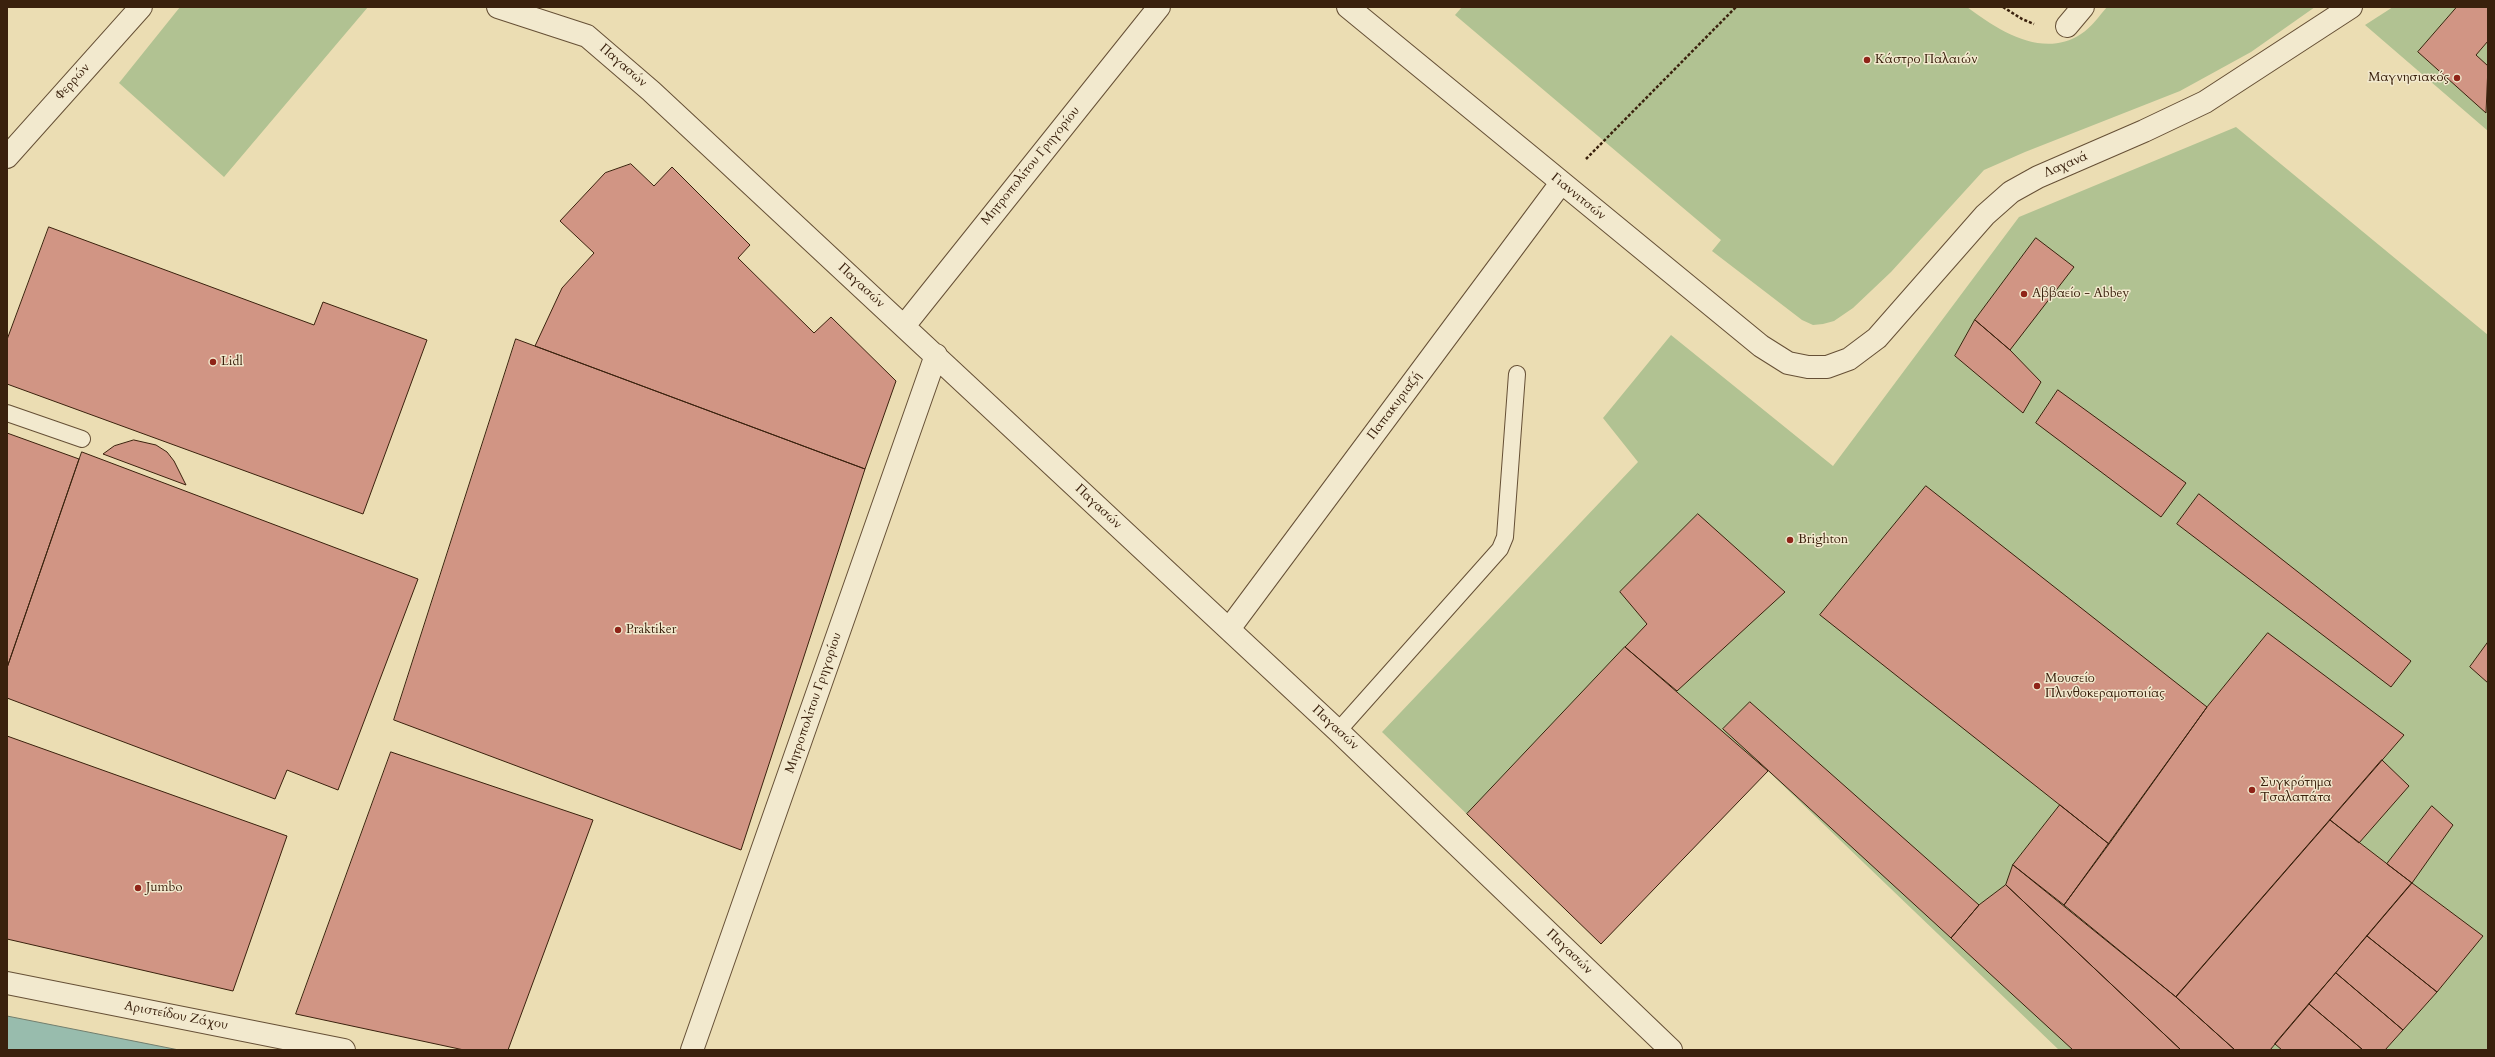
<!DOCTYPE html>
<html>
<head>
<meta charset="utf-8">
<style>
	body { margin:0 }
	#map { position:relative; width:2495px; height:1057px; overflow:hidden; background:#ebddb3; font-family:Cardo,serif }
	canvas { display:block }
	.frame { position:absolute; inset:0; border:8px solid #3a210d; pointer-events:none }
</style>
</head>
<body>
<div id="map">
<canvas width="2495" height="1057"></canvas>
<div class="frame"></div>
</div>
<script>
const g = document.querySelector('canvas').getContext('2d');
g.lineJoin = 'round';
function paint(path, color) {
  g.fillStyle = color;
  g.fill(path, 'evenodd');
}
function trace(path, color, width, dash) {
  g.strokeStyle = color;
  g.lineWidth = width;
  g.lineCap = dash ? 'butt' : 'round';
  g.setLineDash(dash || []);
  g.stroke(path);
}
function drawText(font, color, halo, rows, align = 'center') {
  g.font = font + ' Cardo,serif';
  g.lineWidth = 3;
  g.setLineDash([]);
  g.textBaseline = 'middle';
  g.strokeStyle = halo;
  g.fillStyle = color;
  for (const [text, x, y, turn = 0] of rows) {
    g.save();
    g.translate(x, y);
    g.rotate((+turn || 0) * Math.PI / 180);
    g.textAlign = isNaN(turn) ? turn : align;
    if (halo) g.strokeText(text, 0, 0);
    g.fillText(text, 0, 0);
    g.restore();
  }
}
const green = new Path2D(`
	M180,7H368L224,177L119,83Z
	M1462,7H1967C1999,31 2043,59 2081,34C2092,27 2099,16 2107,7H2315L2251,52L2180,91L2025,152L1984,170L1891,272L1853,308L1834,321L1823,324L1813,325L1802,320L1712,251L1721,240L1455,15Z
	M2393,7H2488V131L2365,25Z
	M2236,127L2488,335V1050H2059L1768,771L1601,944L1382,732L1638,462L1603,418L1671,335L1833,466L2019,217Z`);
const water = new Path2D(`
	M7,1016L179,1050H7Z`);
const building = new Path2D(`
	M2457,7H2488V41L2476,55L2488,66L2486,113L2418,52Z
	M631,164L654,186L672,167L750,245L738,258L814,333L831,317L896,381L865,469L535,346L562,288L594,253L560,221L605,173Z
	M49,227L314,325L323,302L427,340L363,514L7,384V340Z
	M2036,238L2074,267L2010,350L1975,320Z
	M1975,320L2010,350L2041,382L2023,413L1955,356Z
	M516,339L865,469L741,850L394,720Z
	M2058,390L2186,483L2161,517L2036,423Z
	M7,433L79,459L7,668Z
	M134,440L156,445L167,452L174,461L186,485L103,454L114,446Z
	M82,452L418,579L338,790L287,770L275,799L7,698V668Z
	M1926,486L2207,707L2109,844L1820,615Z
	M2199,494L2411,661L2391,687L2177,524Z
	M1698,514L1785,592L1677,691L1625,647L1647,624L1620,592Z
	M2268,633L2404,735L2176,997L2064,905L2207,707Z
	M2488,642V683L2470,667Z
	M1625,647L1768,771L1601,944L1467,814Z
	M1750,702L1979,905L1951,938L1723,729Z
	M7,736L287,836L233,991L7,939Z
	M391,752L593,820L508,1050H464L296,1014Z
	M2382,760L2409,786L2359,843L2330,820Z
	M2060,805L2109,844L2064,905L2013,865Z
	M2432,806L2453,825L2412,883L2387,864Z
	M2330,820L2412,883L2270,1050H2235L2176,997Z
	M2013,865L2176,997L2235,1050H2181L2006,885Z
	M2412,883L2483,936L2437,992L2367,936Z
	M2006,885L2181,1050H2073L1951,938L1979,905Z
	M2367,936L2437,992L2403,1030L2336,973Z
	M2336,973L2403,1030L2385,1050H2363L2309,1004Z
	M2309,1004L2363,1050H2282L2275,1044Z`);
const path = new Path2D(`
	M2003,7L2022,19L2034,24
	M1586,159L1736,7`);
const service = new Path2D(`
	M7,413L82,439
	M1338,731L1500,549L1505,537L1517,374`);
const minor = new Path2D(`
	M498,7L587,36L651,91L1338,731L1671,1050
	M1348,7L1761,346L1788,363L1808,367H1827L1849,359L1877,338L1985,215L2011,192L2038,177L2144,131L2205,102L2351,7
	M2067,26L2083,7
	M7,157L141,7
	M904,326L1159,7
	M1229,629L1561,183
	M692,1050L936,355`);
const tertiary = new Path2D(`
	M7,983L344,1050`);
const markers = [
	[1867,60,4,"#8f2418"],
	[2457,78,4,"#8f2418"],
	[2024,294,4,"#8f2418"],
	[213,362,4,"#8f2418"],
	[1790,540,4,"#8f2418"],
	[618,630,4,"#8f2418"],
	[2037,686,4,"#8f2418"],
	[2252,790,4,"#8f2418"],
	[138,888,4,"#8f2418"]
];
const poiNames = [
	["Κάστρο Παλαιών",1875,60],
	["Μαγνησιακός",2449,78,"right"],
	["Αββαείο - Abbey",2032,294],
	["Lidl",221,362],
	["Brighton",1798,540],
	["Praktiker",626,630],
	["Μουσείο",2045,679],
	["Πλινθοκεραμοποιίας",2045,694],
	["Συγκρότημα",2260,783],
	["Τσαλαπάτα",2260,798],
	["Jumbo",146,888]
];
const streetNames = [
	["Παγασών",623,66,41],
	["Φερρών",73,82,-48],
	["Λαχανά",2066,165,-23],
	["Μητροπολίτου Γρηγορίου",1031,166,-51],
	["Γιαννιτσών",1578,197,39],
	["Παγασών",861,286,43],
	["Παπακυριαζή",1395,406,-53],
	["Παγασών",1098,507,43],
	["Μητροπολίτου Γρηγορίου",814,703,-71],
	["Παγασών",1335,728,43],
	["Παγασών",1569,952,44],
	["Αριστείδου Ζάχου",176,1016,11]
];
paint(green, '#b1c292');
paint(water, '#98bcad');
trace(water, '#727e6d', 1);
paint(building, '#d19584');
trace(building, '#3a210d', 1);
trace(service, '#665036', 18);
trace(minor, '#665036', 24);
trace(tertiary, '#665036', 24);
trace(path, '#3a210d', 2.5, [3, 2]);
trace(service, '#f2e9ce', 16);
trace(minor, '#f2e9ce', 22);
trace(tertiary, '#f2e9ce', 22);
for (const [x, y, r, color] of markers) {
  const dot = new Path2D();
  dot.arc(x, y, r, 0, 2 * Math.PI);
  g.fillStyle = color;
  g.fill(dot);
  trace(dot, '#f2e9ce', 1.5);
}
drawText('13px', '#3a210d', '#f2e9ce', poiNames, 'left');
drawText('13px', '#3a210d', '#f2e9ce', streetNames);
</script>
</body>
</html>
